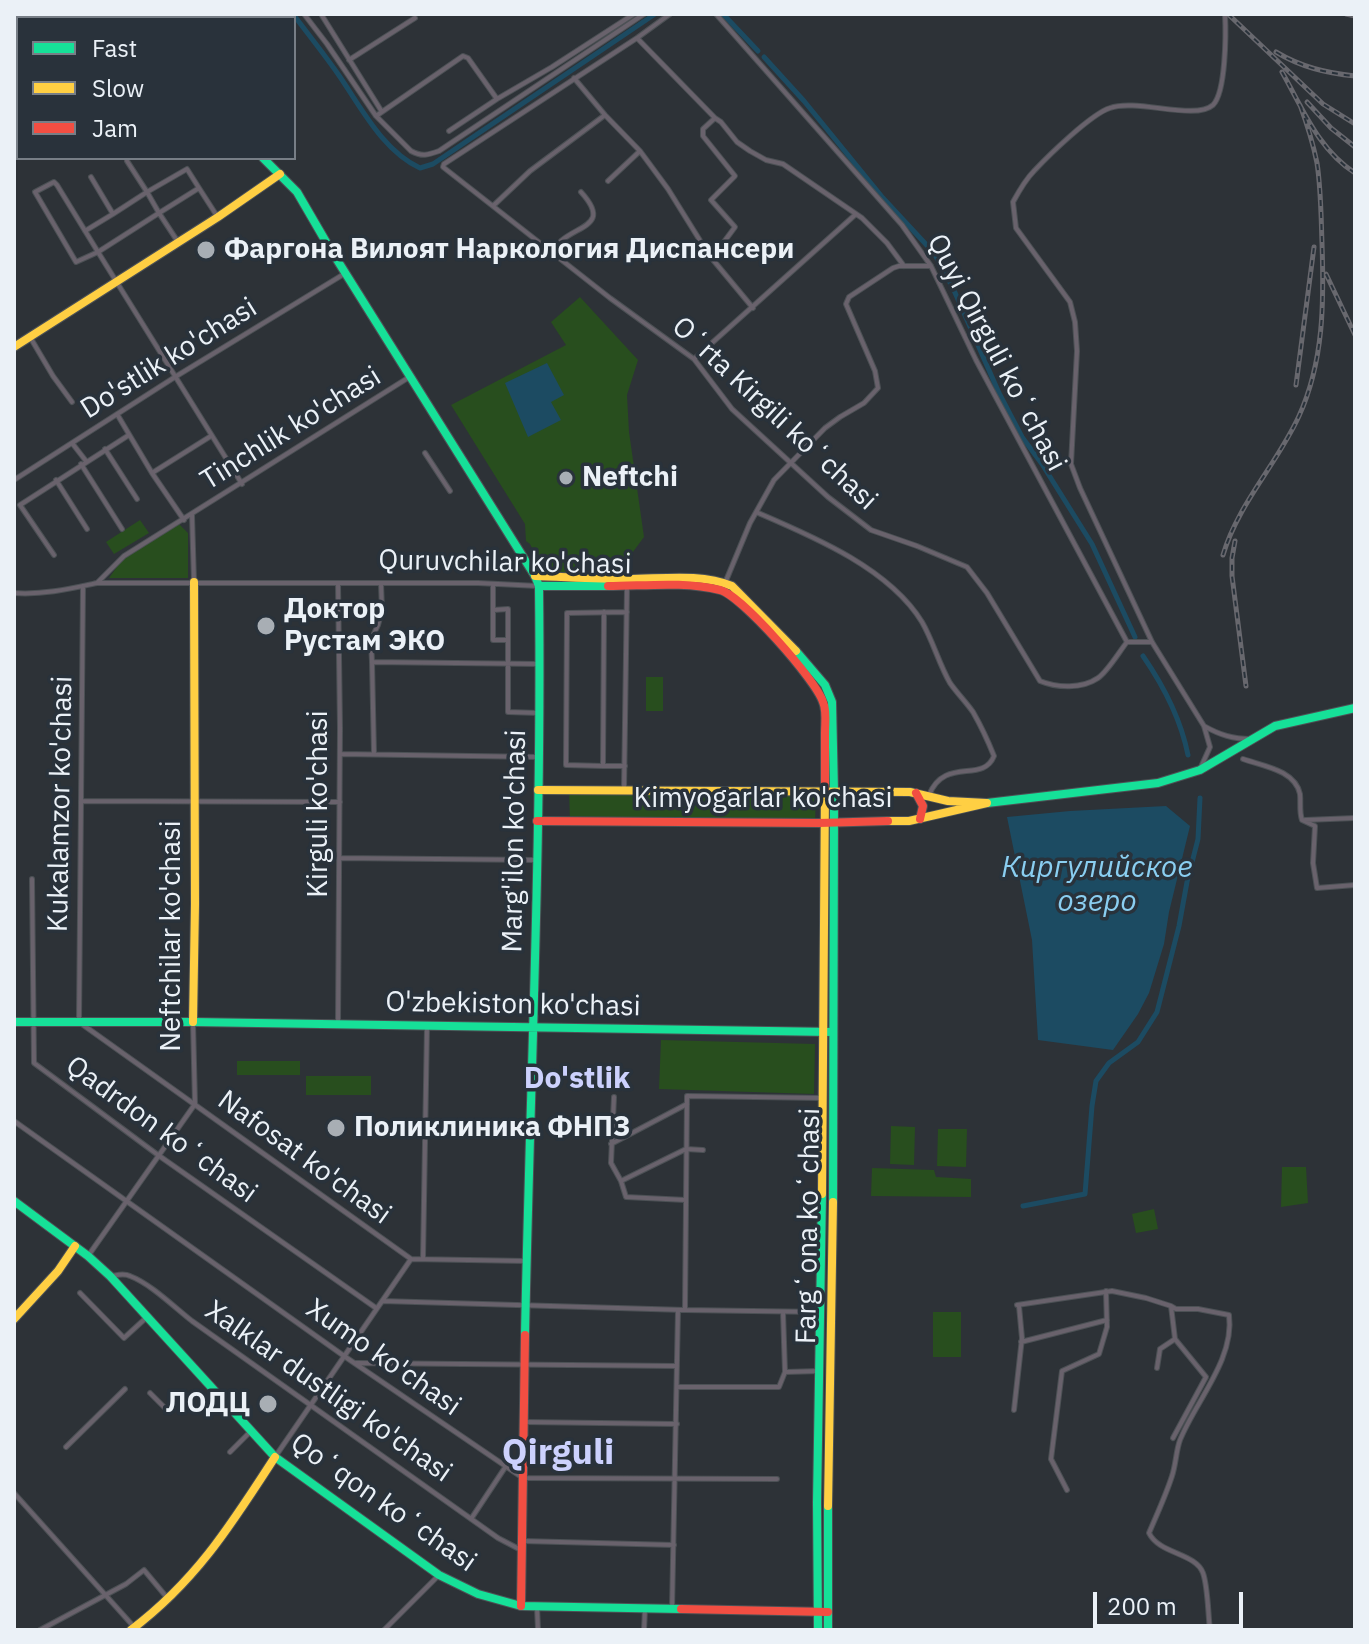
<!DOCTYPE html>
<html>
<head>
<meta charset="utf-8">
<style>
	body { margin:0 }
	#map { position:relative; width:1369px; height:1644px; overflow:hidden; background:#2d3237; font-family:"IBM Plex Sans",sans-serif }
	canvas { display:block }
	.frame { position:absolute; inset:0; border:16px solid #ebf1f7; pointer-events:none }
	.legend { position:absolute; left:16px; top:16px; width:280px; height:144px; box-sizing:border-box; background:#29323b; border:2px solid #777e86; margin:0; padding:10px 14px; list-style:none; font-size:24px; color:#ebf1f7 }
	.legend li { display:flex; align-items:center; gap:16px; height:40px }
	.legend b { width:40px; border:2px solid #777e86 }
	.scale { position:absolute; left:1093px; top:1592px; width:150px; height:36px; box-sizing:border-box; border:4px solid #ebf1f7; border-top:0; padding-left:10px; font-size:24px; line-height:28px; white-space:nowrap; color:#ebf1f7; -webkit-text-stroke:6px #29323b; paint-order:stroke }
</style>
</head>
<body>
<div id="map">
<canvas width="1369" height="1644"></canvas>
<div class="frame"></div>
<ul class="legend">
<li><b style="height:10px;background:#16e098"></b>Fast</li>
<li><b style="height:10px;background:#ffcf43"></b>Slow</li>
<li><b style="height:10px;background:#f24e42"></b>Jam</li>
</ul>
<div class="scale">200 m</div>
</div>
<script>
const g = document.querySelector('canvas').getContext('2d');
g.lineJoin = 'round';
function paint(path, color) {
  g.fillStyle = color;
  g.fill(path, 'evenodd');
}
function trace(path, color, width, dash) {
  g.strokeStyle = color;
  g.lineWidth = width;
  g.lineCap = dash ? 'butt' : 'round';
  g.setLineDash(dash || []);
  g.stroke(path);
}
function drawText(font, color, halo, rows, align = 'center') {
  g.font = font + ' "IBM Plex Sans",sans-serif';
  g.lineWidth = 7;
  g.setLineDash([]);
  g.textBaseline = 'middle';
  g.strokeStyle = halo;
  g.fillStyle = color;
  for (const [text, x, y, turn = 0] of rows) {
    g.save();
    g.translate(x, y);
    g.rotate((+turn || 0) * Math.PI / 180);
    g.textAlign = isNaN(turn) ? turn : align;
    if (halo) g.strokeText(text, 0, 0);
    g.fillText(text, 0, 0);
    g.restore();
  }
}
const green = new Path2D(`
	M580,297L638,360L627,395L629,432L644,537L627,560L624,573H563L551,569H542L530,544L526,541L525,524L451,405L566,345L551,322Z
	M140,520L149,533L114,554L106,542Z
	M178,523L188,533V578H109L124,557Z
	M646,677H663V711H646Z
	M569,790L816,792L815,823L570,821Z
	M661,1040L815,1044L814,1094L659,1089Z
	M237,1061H300V1075H237Z
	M306,1076H371V1095H306Z
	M891,1126L915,1127L914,1165L890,1164Z
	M938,1129H967L966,1167L937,1166Z
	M1282,1167H1306L1308,1203L1281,1207Z
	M872,1168L934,1170L936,1177L971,1179V1197L871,1196Z
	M1154,1209L1158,1229L1136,1233L1132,1214Z
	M933,1312H961V1357H933Z`);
const water = new Path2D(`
	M547,363L564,395L551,402L561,420L528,437L505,383Z
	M1166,806L1190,826L1169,912L1164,944L1149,993L1138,1014L1113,1050L1038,1040L1032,940L1007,817L1070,811Z`);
const canal = new Path2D(`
	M293,14C308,34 324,54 338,74C361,107 382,150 420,168L433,164L655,14
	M723,14L758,51
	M764,57L804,101L883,198L934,253L953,288L999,393L1022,437L1042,464L1092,544L1135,637
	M1143,656C1163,685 1181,720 1188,755
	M1023,1206L1085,1194L1092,1106L1096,1081L1109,1063L1138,1042L1157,1012L1179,926L1187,882L1198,839L1200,798`);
const street = new Path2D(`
	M304,14L327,44L376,116L411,151C422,157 428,155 439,151L644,14
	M321,14L382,112
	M670,14L637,38L444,164L443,167L610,298L694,359L732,409L828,497L871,530L917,546L967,567L987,593L1040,681C1057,688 1082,689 1098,678C1108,671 1119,652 1127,642
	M716,14L902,225L931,266L976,360L1127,642H1152
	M637,38L715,118L721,122L737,142L750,151L766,160L783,164L862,218L887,243L904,266
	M349,60L415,18
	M574,78L605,115L640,151L668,189L709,255L753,308
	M376,116L463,56L468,58L497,99L552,67L634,14
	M449,131L497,99
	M127,161L147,192L187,169L199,188L159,213L178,242
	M91,177L113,214L147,192L159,213L98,252L57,185L54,182L35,192L76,262L98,252L242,484
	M608,181L640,151
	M199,188L217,216
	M494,205L530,171L605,115
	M85,231L113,214
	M553,252C556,249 558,244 561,241C579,225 611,225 581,192
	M712,258L735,227L711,200L735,176L703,136V129L715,118
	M30,337L53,376L72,402
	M694,359L856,214
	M117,414L152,473L211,436
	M72,443L86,461
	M105,449L137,499
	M425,453L450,491
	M81,464L122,529
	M152,473L184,520
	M14,480L175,377L344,274
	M56,480L87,529
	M756,512C812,536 889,568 922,622C933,641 939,664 950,683C957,693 966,702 973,712C981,726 988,741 994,756C983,784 945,756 929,795
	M192,515L194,582
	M54,555L20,505L129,435
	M97,583L124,556L411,376
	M381,583L382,610L378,625L371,640L372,662L540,664
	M725,583L750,523L774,480L825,428L840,417L864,403L878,388L875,371L846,304L849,297L893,268L899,266H931
	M493,584V640H508V712L539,713
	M83,586L79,1022L411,1259L526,1261
	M14,593C43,595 69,589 97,583H478L538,586
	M493,610L508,609V640
	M604,612L603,766L566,765L567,613L627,612
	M339,643L371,642
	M372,662L374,754
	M1204,726C1220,735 1233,739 1251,739
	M340,754L538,757
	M1243,759C1263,766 1295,770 1300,794C1301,803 1299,811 1302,820L1315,826L1313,863L1317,888L1355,885
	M603,766H625
	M1201,767L1210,747L1204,726L1152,642L1080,488L1071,464L1077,351L1075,322L1070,302L1016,228L1013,202C1019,191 1025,180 1034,171C1048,156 1091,114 1110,108C1136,98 1195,121 1213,105C1226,92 1226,33 1225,14
	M624,790L627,587
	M81,801L340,802
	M1305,820L1355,818
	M339,858L536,860
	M32,879L34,1063L158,1155L376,1308
	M338,1024L340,728L338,583
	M614,1097L611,1163L621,1181L686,1149L703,1150
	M14,1121L344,1356L523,1478L777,1479
	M611,1144L687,1104
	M621,1181L626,1197L686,1200
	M88,1256L195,1104L193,1022
	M423,1259L427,1026
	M111,1276C118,1275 124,1273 130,1276C151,1284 174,1307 192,1321L498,1538L521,1550
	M80,1293L124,1338L147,1317
	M382,1301L685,1310L820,1312
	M1017,1305L1112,1291L1146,1298L1171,1306L1176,1309H1198L1229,1315C1235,1359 1195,1402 1180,1440C1176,1451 1176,1464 1172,1476C1166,1495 1157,1514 1149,1533C1159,1554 1196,1553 1203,1573C1208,1587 1208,1614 1210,1630
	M1171,1306L1175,1339L1206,1377L1173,1438
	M685,1310L687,1096L822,1098
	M783,1312L785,1372L820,1371
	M1021,1342L1107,1320
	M356,1363L677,1366
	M1157,1368L1160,1349L1175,1339
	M677,1387H779L785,1372
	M150,1393L167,1410
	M1014,1410L1022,1338L1019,1306
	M524,1422L677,1424
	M66,1447L125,1389
	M230,1452L251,1431
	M275,1457L411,1259
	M1067,1490L1051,1459L1062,1371L1099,1354L1107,1327L1106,1291
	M14,1493L135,1628
	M471,1519L506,1466
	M522,1541L674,1545
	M537,1607L538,1630
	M672,1610L678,1310
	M40,1630L126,1584L144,1570L169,1600
	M384,1630L439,1575
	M644,1630L645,1609`);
const fast = new Path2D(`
	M160,14L161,18
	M263,158L297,192L329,247L535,576L539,586H608
	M796,651L825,685L832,702L834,792L833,1202
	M987,803L1158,783L1200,770L1275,726L1355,708
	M14,1022H193L832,1032
	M14,1201L88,1256L110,1276L275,1457L439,1575L478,1594L521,1606L681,1609
	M525,1335C530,1085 542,836 539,586
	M828,1506V1630
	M818,1630L817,1502L822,1194`);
const slow = new Path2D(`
	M14,347L218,217L280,174
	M535,576C566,577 597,579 628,579C662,579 700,573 732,586L796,651
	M538,790L910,792L948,801L987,803L909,821H888
	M193,1022L195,904L194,582
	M822,1194L825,789
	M14,1319L58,1271L75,1246
	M828,1506L833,1202
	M131,1630C196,1581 231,1525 275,1457`);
const jam = new Path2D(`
	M608,586C644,586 684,581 720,590C741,595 816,680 823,702C827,711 825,723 825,733C825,751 825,770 825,789
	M916,793L923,806L920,819
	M537,821L819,823L888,821
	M521,1606L525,1335
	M681,1609L828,1612`);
const rail = new Path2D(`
	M1228,14L1323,104L1355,124
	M1346,14L1355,16
	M1276,52C1301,67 1326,73 1355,76
	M1282,72C1303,109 1318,149 1355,173
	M1307,102L1331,128L1355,147
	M1326,274L1355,335
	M1296,385L1314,247
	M1235,541L1232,558V576L1246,686
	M1223,555C1238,504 1277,464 1299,416C1324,361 1324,302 1322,243C1321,216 1321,189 1317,163C1313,143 1307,124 1300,105`);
const markers = [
	[206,250,10,"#a8aeb4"],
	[566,478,8,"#a8aeb4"],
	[266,626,10,"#a8aeb4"],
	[336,1128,10,"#a8aeb4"],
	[268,1404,10,"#a8aeb4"]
];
const poiNames = [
	["Фаргона Вилоят Наркология Диспансери",224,250],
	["Neftchi",582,478],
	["Доктор",284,610],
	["Рустам ЭКО",284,642],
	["Поликлиника ФНПЗ",354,1128],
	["ЛОДЦ",250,1404,"right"]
];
const streetNames = [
	["Quyi Qirguli koʻchasi",996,353,62],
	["Do'stlik ko'chasi",169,359,-32],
	["Oʻrta Kirgili koʻchasi",774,414,43],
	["Tinchlik ko'chasi",291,429,-32],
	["Quruvchilar ko'chasi",505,563,1],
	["Kimyogarlar ko'chasi",763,799],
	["Kukalamzor ko'chasi",61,804,-89],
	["Kirguli ko'chasi",319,804,-90],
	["Marg'ilon ko'chasi",515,841,-89],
	["Neftchilar ko'chasi",172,936,-90],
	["O'zbekiston ko'chasi",513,1005,1],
	["Qadrdon koʻchasi",161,1130,36],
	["Nafosat ko'chasi",304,1158,36],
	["Fargʻona koʻchasi",809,1226,-89],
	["Xumo ko'chasi",383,1358,35],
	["Xalklar dustligi ko'chasi",328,1392,35],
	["Qoʻqon koʻchasi",383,1503,35]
];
const waterNames = [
	["Киргулийское",1097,868],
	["озеро",1097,902]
];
const neighbourhoodNames = [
	["Do'stlik",577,1079]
];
const districtNames = [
	["Qirguli",558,1454]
];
paint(green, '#284e1e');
paint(water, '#1c4b62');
trace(canal, '#1c4b62', 5);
trace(street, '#4c5155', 6);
trace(fast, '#4c5155', 10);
trace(slow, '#4c5155', 10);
trace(jam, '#4c5155', 10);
trace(street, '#69626c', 4);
trace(fast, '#16e098', 8);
trace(slow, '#ffcf43', 8);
trace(jam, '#f24e42', 8);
trace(rail, '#68686e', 5);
trace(rail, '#29323b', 2, [6]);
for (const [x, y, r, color] of markers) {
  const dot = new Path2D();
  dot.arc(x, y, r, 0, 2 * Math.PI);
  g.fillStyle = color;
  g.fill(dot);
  trace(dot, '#29323b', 3);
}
drawText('bold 28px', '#ebf1f7', '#29323b', poiNames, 'left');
drawText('28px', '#ebf1f7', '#29323b', streetNames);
drawText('italic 30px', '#8acef1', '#29323b', waterNames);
drawText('bold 30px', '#ccd1fd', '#29323b', neighbourhoodNames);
drawText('bold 36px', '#ccd1fd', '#29323b', districtNames);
</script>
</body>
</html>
